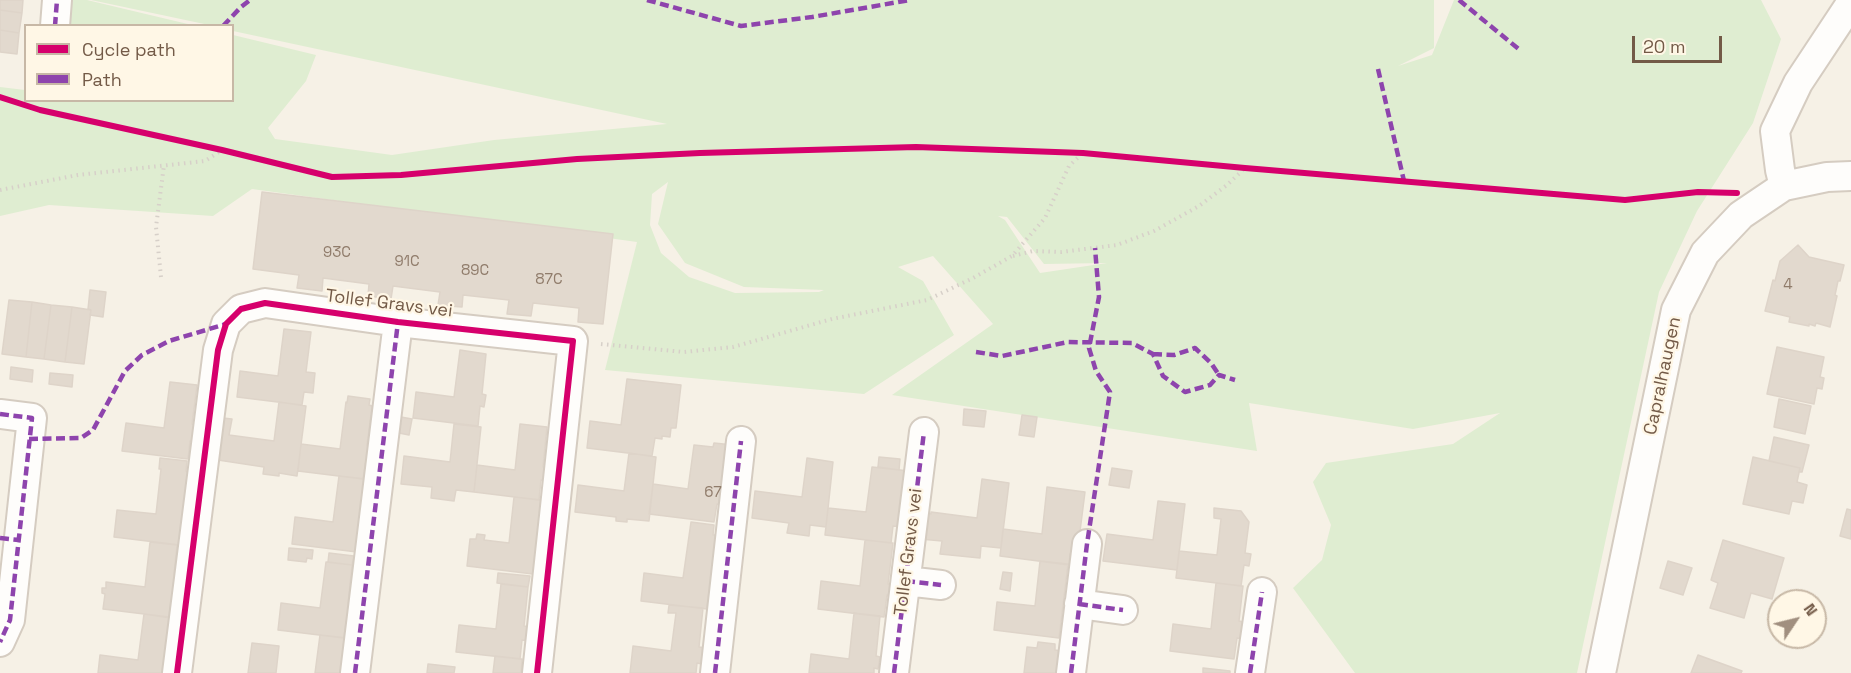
<!DOCTYPE html>
<html>
<head>
<meta charset="utf-8">
<style>
	body { margin:0 }
	#map { position:relative; width:1851px; height:673px; overflow:hidden; background:#f6f1e6; font-family:"Space Grotesk",sans-serif }
	canvas { display:block }
	.legend { position:absolute; left:24px; top:24px; width:210px; height:78px; box-sizing:border-box; background:#fff7e6; border:2px solid #c7b8a6; margin:0; padding:8px 10px; list-style:none; font-size:18px; color:#735a47 }
	.legend li { display:flex; align-items:center; gap:12px; height:30px }
	.legend b { width:30px; border:2px solid #c7b8a6 }
	.north { position:absolute; left:1767px; top:589px; width:60px; height:60px; box-sizing:border-box; background:#fff7e6; border:2px solid #c7b8a6; border-radius:50%; rotate:55deg; font-size:16px; font-weight:700; line-height:24px; text-align:center; color:#735a47 }
	.north::after { content:''; display:block; margin:auto; width:21px; height:27px; background:#a18f7f; clip-path:polygon(50% 0,100% 100%,50% 72%,0 100%) }
	.scale { position:absolute; left:1632px; top:36px; width:90px; height:27px; box-sizing:border-box; border:3px solid #735a47; border-top:0; padding-left:8px; font-size:18px; line-height:21px; white-space:nowrap; color:#735a47; -webkit-text-stroke:4px #fff7e6; paint-order:stroke }
</style>
</head>
<body>
<div id="map">
<canvas width="1851" height="673"></canvas>
<ul class="legend">
<li><b style="height:8px;background:#d6006c"></b>Cycle path</li>
<li><b style="height:8px;background:#8e44ad"></b>Path</li>
</ul>
<div class="north">N</div>
<div class="scale">20 m</div>
</div>
<script>
const g = document.querySelector('canvas').getContext('2d');
g.lineJoin = 'round';
function paint(path, color) {
  g.fillStyle = color;
  g.fill(path, 'evenodd');
}
function trace(path, color, width, dash) {
  g.strokeStyle = color;
  g.lineWidth = width;
  g.lineCap = dash ? 'butt' : 'round';
  g.setLineDash(dash || []);
  g.stroke(path);
}
function drawText(font, color, halo, rows, align = 'center') {
  g.font = font + ' "Space Grotesk",sans-serif';
  g.lineWidth = 4.5;
  g.setLineDash([]);
  g.textBaseline = 'middle';
  g.strokeStyle = halo;
  g.fillStyle = color;
  for (const [text, x, y, turn = 0] of rows) {
    g.save();
    g.translate(x, y);
    g.rotate((+turn || 0) * Math.PI / 180);
    g.textAlign = isNaN(turn) ? turn : align;
    if (halo) g.strokeText(text, 0, 0);
    g.fillText(text, 0, 0);
    g.restore();
  }
}
const green = new Path2D(`
	M50,0H87L192,25L47,26Z
	M91,0H1434V48L1398,66L1432,55L1454,0H1761L1781,39L1753,123L1697,211L1659,292L1577,673H1355L1293,588L1322,560L1331,525L1313,482L1326,463L1453,444L1500,413L1413,429L1249,403L1257,451L892,395L993,324L933,256L898,267L923,281L954,335L864,394L605,370L637,242L252,189L213,216L49,205L0,216V87L25,90L26,100H232L233,35L316,55L306,81L268,128L275,139L392,155L494,140L667,124L233,31L232,26L209,25ZM668,182L658,224L685,263L744,287L824,290L819,292L735,293L689,277L661,253L650,225L652,194ZM998,216L1007,217L1044,264L1107,263L1040,273L1005,220Z`);
const building = new Path2D(`
	M0,0H23L22,13L0,10Z
	M0,10L22,13L19,33L0,30Z
	M0,30L19,33L17,54L0,52Z
	M262,192L613,234L603,324L578,322L579,308L533,303L531,316L507,314L509,300L463,295L462,307L438,305L440,292L393,286L391,299L368,296L369,284L323,278L322,291L297,288L299,275L253,269Z
	M1798,245L1809,257L1844,265L1840,281H1838L1835,295L1837,296L1830,327L1816,323L1815,326L1809,324V326L1789,322L1790,317L1765,311L1773,280L1775,281L1780,261Z
	M90,290L106,292L103,317L90,315L91,310L88,309Z
	M9,300L32,302L26,357L2,354Z
	M32,302L51,305L44,359L26,357Z
	M51,305L72,307L65,362L44,359Z
	M72,307L91,310L84,364L65,362Z
	M284,329L311,332L306,372L315,373L313,393L304,392L302,405L237,397L240,371L278,376Z
	M1777,347L1824,357L1820,377L1824,378L1822,389L1817,388L1814,404L1767,394Z
	M460,350L486,354L482,394L486,395L484,407L480,406L478,426L413,418L416,392L454,397Z
	M11,367L33,370L32,382L10,379Z
	M50,373L73,375L72,387L49,384Z
	M627,379L681,385L676,428H671L670,437L662,436V439L655,438L652,456L587,448L590,421L621,425Z
	M170,382L197,385L192,424L200,425L198,442L190,441L188,459L122,451L126,423L164,428Z
	M348,396L370,399L369,405L372,406L367,445L374,446L372,461L366,460L363,479L298,471L301,444L340,449L346,402L347,403Z
	M1779,399L1811,406L1805,434L1774,427Z
	M279,402L306,406L297,476L279,473V476L263,474L264,467L218,460L223,418L232,419L229,435L274,441Z
	M964,409L986,411L984,427L963,425Z
	M1022,415L1037,417L1034,437L1019,435Z
	M401,417L412,419L409,435L399,433Z
	M454,424L481,427L474,492L456,490L454,501L431,498L432,487L401,484L404,456L450,462Z
	M520,424L547,427L543,467H547L546,481L541,480L539,500L474,492L477,465L515,470Z
	M1774,437L1809,445L1802,472H1799L1800,468L1769,461Z
	M714,443L733,445L726,505L717,504L714,522L649,514L653,484L688,489L694,445L713,447Z
	M629,453L656,457L649,521L627,519V522L616,521V517L575,512L578,485L624,491Z
	M879,457L900,459L899,470L878,467Z
	M1753,457L1800,468L1797,482L1807,485L1803,503L1792,501L1789,514L1743,504Z
	M160,458L187,461L186,471L189,472L180,545L114,537L117,510L156,514L161,469H159Z
	M807,458L833,462L826,527L810,525L809,536L787,533L789,523L752,518L755,491L802,497Z
	M872,467L909,471L903,527L893,526L891,543L825,535L828,508L866,512Z
	M1112,468L1132,471L1129,488L1109,485Z
	M339,476L366,479L357,552L292,544L295,517L333,522Z
	M982,479L1009,483L1001,548L981,546L980,558L940,554L942,541L920,539L923,513L931,514V512L977,518Z
	M1047,487L1085,492L1077,555L1070,554L1069,565L1000,556L1003,529L1042,534Z
	M514,497L542,500L541,556L535,555L533,574L467,566L470,539H476L477,534L485,535L484,540L509,543Z
	M1158,501L1185,504L1177,570L1103,561L1107,534L1153,540Z
	M1214,508L1241,511L1249,522L1245,553L1251,554L1249,566L1244,565L1241,586L1176,578L1179,551L1217,555L1221,519L1214,518Z
	M1847,509L1851,510V539L1840,536Z
	M691,522L714,525L713,535H716L711,574L718,575L715,592L709,591L707,609L641,601L644,573L683,578Z
	M865,540L893,543L888,584H892L890,596L887,595L884,617L818,609L821,581L860,586Z
	M1723,540L1784,558L1772,599L1751,593L1744,618L1710,608L1718,583L1711,580Z
	M150,542L177,545L174,574L182,575L178,601L171,600L169,617L103,609L105,594L102,593V588H106V582L145,587Z
	M289,548L313,550L312,559L307,558L306,562L288,560Z
	M329,553L354,556L352,565L328,562Z
	M1040,561L1068,564L1059,638L994,630L997,602L1035,606Z
	M1668,561L1692,568L1683,595L1660,588Z
	M326,562L352,565L348,604L356,605L355,622L346,621L344,638L278,630L281,603L320,608Z
	M1003,572L1012,573L1010,591L1000,589Z
	M498,573L530,576L528,587L497,583Z
	M1216,583L1243,586L1239,621L1244,622L1242,639L1237,638L1234,659L1170,651L1173,624L1211,629Z
	M501,584L528,587L524,626L530,627L529,641L522,640L520,659L456,652L459,625L496,629Z
	M669,605L703,608L699,647L708,648L706,665L697,663L696,673H630L633,646L671,651L676,613H668Z
	M854,613L880,616L876,656L880,657L878,669L874,668V673H809L811,654L849,659Z
	M144,614L171,618L164,673H98L100,655L138,660Z
	M320,635L347,638L343,673H315Z
	M1038,642L1055,644V650L1062,651L1059,673H1024L1027,647L1037,648Z
	M252,643L279,646L276,673H248Z
	M1698,655L1742,671L1741,673H1691Z
	M495,656L522,659L521,673H493Z
	M428,664L455,667L454,673H427Z
	M1203,668L1230,671V673H1203Z`);
const path = new Path2D(`
	M0,190L78,175L205,161L222,150
	M1013,256L1033,251L1061,252L1117,245L1154,231L1199,206L1227,185L1245,168
	M161,277L156,227L164,165
	M601,344L684,352L733,347L832,319L927,300L973,278L1012,256L1045,218L1069,166L1083,153`);
const street = new Path2D(`
	M55,26L57,0
	M1784,186L1780,170L1775,131L1798,83L1851,3
	M0,414L32,418L10,620L0,642
	M906,581L941,585
	M1079,604L1123,610
	M177,673L218,350L226,324L241,309L265,303L398,322L573,341L537,673
	M355,673L398,322
	M715,673L741,441
	M894,673L924,432
	M1071,673L1087,544
	M1250,673L1262,592
	M1601,673L1676,310L1705,253L1741,215L1784,186L1827,177L1851,176`);
const quiet = new Path2D(`
	M647,0L741,26L812,17L910,0
	M1459,0L1521,51
	M55,26L57,0
	M223,26L241,7L250,0
	M1378,69L1404,181
	M976,352L1002,356L1068,342L1132,343L1153,354L1163,376L1185,392L1210,385L1219,375L1235,380
	M1153,354L1174,355L1195,348L1211,363L1219,375
	M0,414L32,418L10,620L0,642
	M29,439L81,438L93,430L125,371L142,355L169,341L226,324
	M0,538L19,540
	M906,581L941,585
	M1079,604L1123,610
	M355,673L398,322
	M715,673L741,441
	M894,673L924,432
	M1071,673L1087,544L1110,392L1096,371L1089,348L1099,297L1095,248
	M1250,673L1262,592`);
const cycleway = new Path2D(`
	M0,97L40,110L222,150L332,177L401,175L577,159L700,153L916,147L1083,153L1245,168L1625,200L1698,192L1737,193
	M177,673L218,350L226,324L241,309L265,303L398,322L573,341L537,673`);
const numberNames = [
	["93C",337,253],
	["91C",407,262],
	["89C",475,271],
	["87C",549,280],
	["4",1788,285],
	["67",713,493]
];
const streetNames = [
	["Tollef Gravs vei",389,304,7],
	["Capralhaugen",1663,376,-78],
	["Tollef Gravs vei",909,552,-83]
];
paint(green, '#dfedd1');
paint(building, '#e2d9ce');
trace(building, '#ded4c9', 1.5);
trace(street, '#d5ccc1', 32);
trace(path, '#d7d0c9', 4, [1.5, 4.5]);
trace(street, '#fefdfb', 28);
trace(quiet, '#8e44ad', 4.5, [9, 4.5]);
trace(cycleway, '#d6006c', 6);
drawText('15px', '#907c6b', null, numberNames);
drawText('18px', '#735a47', '#fff7e6', streetNames);
</script>
</body>
</html>
